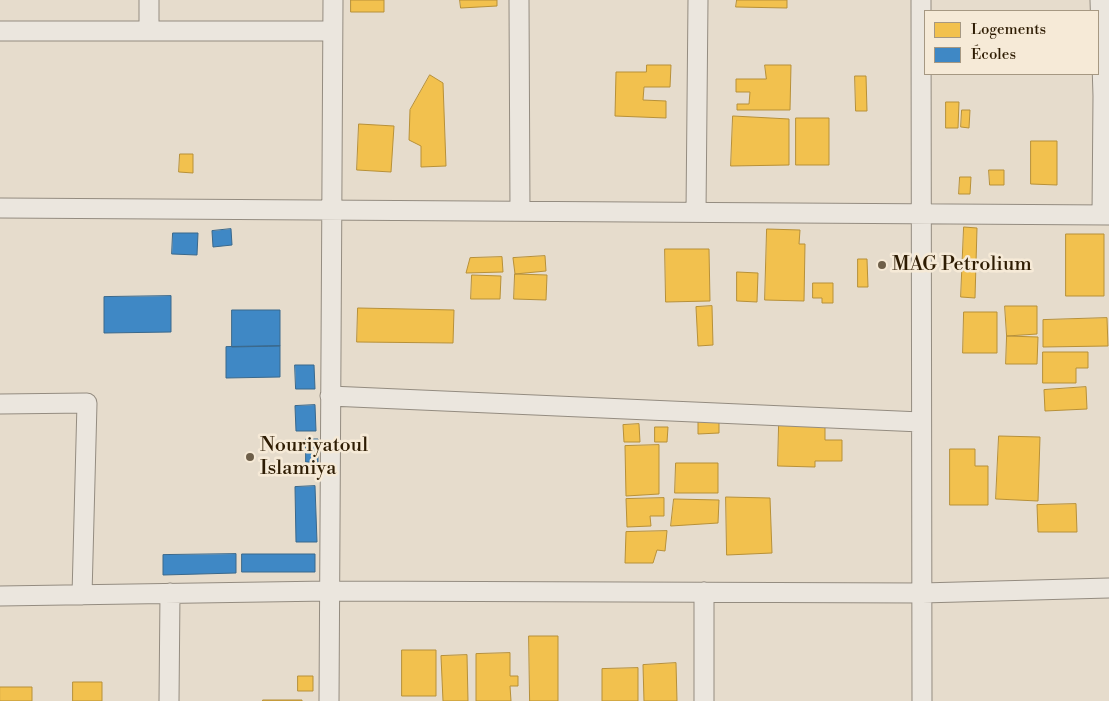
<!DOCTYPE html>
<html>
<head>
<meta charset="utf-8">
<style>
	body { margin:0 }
	#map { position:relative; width:1109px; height:701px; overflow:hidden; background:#e6dccc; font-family:"Libre Bodoni",serif }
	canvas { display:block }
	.legend { position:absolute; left:924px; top:10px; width:175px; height:65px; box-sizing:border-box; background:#f6ead7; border:1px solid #a69882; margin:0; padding:6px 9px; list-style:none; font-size:15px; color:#2e1c03 }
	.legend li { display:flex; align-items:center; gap:10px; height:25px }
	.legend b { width:25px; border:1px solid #a69882 }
</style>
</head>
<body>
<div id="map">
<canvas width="1109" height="701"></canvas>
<ul class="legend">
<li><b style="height:14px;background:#f2c14e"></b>Logements</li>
<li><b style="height:14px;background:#3f88c5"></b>Écoles</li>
</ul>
</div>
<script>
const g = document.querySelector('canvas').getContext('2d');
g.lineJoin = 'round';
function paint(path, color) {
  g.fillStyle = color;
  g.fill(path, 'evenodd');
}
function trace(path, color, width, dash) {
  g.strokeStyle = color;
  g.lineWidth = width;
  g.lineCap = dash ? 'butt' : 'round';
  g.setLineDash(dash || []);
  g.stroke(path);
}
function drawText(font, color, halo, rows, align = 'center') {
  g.font = font + ' "Libre Bodoni",serif';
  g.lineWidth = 5;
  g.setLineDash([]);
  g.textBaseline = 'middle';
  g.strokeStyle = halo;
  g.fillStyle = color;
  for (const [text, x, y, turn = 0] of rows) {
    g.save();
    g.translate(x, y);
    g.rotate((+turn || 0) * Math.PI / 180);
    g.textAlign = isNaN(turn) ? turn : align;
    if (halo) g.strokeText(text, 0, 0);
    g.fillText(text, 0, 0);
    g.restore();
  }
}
const homes = new Path2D(`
	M351,0H384V12H351Z
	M460,0H497V6L461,8Z
	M737,0H787V8L736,7Z
	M647,65H671L670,87H644L643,100L666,101V118L615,116L616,72H646Z
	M765,65H791L790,110H737V104H749L750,92H736V79H766Z
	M430,75L443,83L446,166L421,167V146L409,140L410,110Z
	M855,76H866L867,111H856Z
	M946,102H959L958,128H946Z
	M962,110H970L969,128L961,127Z
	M733,116L789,119V165L731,166Z
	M796,118H829V165H796Z
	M359,124L394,126L391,172L357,170Z
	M1031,141H1057V185L1031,184Z
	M180,154H193V173L179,172Z
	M989,170H1004V185H990Z
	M960,177H971L970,194H959Z
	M964,227L977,228L975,298L961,297Z
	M767,229L800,230L799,244H805L804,301L765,300Z
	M1066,234H1104V296H1066Z
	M665,249H709L710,301L666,302Z
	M545,256L546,271L515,274L513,258Z
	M502,257L503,272L466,273L470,258Z
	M858,259H867L868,287H858Z
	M737,272L758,273L757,302L737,301Z
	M515,274L547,275L546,300L514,299Z
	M472,275L501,276L500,299H471Z
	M813,283H833V303H822V298H813Z
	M712,306L713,345L698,346L696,307Z
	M1005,306H1037V334L1007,336Z
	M358,308L454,310L453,343L357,342Z
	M964,312H997V353H963Z
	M1107,318L1108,346L1043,347V320Z
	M1007,336L1038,337L1037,364H1006Z
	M1043,352H1088V368H1076V383H1043Z
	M1086,387L1087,409L1045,411L1044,390Z
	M719,419V433L698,434V421Z
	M639,424L640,442H624L623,425Z
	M779,425H825V440H842V461H815V467L778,466Z
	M655,427H668L667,442H655Z
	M999,436L1040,437L1038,501L996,499Z
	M659,445V494L626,496L625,446Z
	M950,449H975V466H988V505H950Z
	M676,463H718V493H675Z
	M726,497L770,498L772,553L727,555Z
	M664,498V516H650L651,526L627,527L626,499Z
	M674,499L719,500L718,523L671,526Z
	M1076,504L1077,532H1038L1037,505Z
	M667,531L665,551L657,550L653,563H625L626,532Z
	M529,636H558V701H530Z
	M402,650H436V696H402Z
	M510,653V676H518V686H510L511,701H476V654Z
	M467,655L468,701H443L441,656Z
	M676,663L677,701H644L643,665Z
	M638,668V701H602V669Z
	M298,676H313V691H298Z
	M73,682H102V701H73Z
	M0,687H32V701H0Z
	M263,700H302V701H263Z`);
const schools = new Path2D(`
	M231,229L232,245L213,247L212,231Z
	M173,233H198L197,255L172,254Z
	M171,296V332L104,333V297Z
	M232,310H280V346L232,347Z
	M280,346V377L226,378V347Z
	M295,365H314L315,389H296Z
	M315,405L316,431H296L295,406Z
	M306,439H318V462H306Z
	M315,486L317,542H296L295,487Z
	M236,554V573L163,575V555Z
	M242,554H315V572H242Z`);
const street = new Path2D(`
	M149,0V31
	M519,0L520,211
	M921,0L922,701
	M1100,0L1103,96L1102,215
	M0,31H332
	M0,208L1109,215
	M696,212L698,0
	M330,396L921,422
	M0,404L87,403L82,595
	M704,592V701
	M0,596L329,591L922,593L1109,588
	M169,701L170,593
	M329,701L333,0`);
const markers = [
	[882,265,5,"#6e5f49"],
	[250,457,5,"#6e5f49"]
];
const poiNames = [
	["MAG Petrolium",892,265],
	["Nouriyatoul",260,446],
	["Islamiya",260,469]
];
paint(homes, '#f2c14e');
trace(homes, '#b79038', 1);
paint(schools, '#3f88c5');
trace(schools, '#3a688b', 1);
trace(street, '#948c80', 21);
trace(street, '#ebe6de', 19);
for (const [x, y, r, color] of markers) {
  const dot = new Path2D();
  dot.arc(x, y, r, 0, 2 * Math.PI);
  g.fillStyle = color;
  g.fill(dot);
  trace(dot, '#f6ead7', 2);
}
drawText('20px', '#2e1c03', '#f6ead7', poiNames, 'left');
</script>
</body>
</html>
